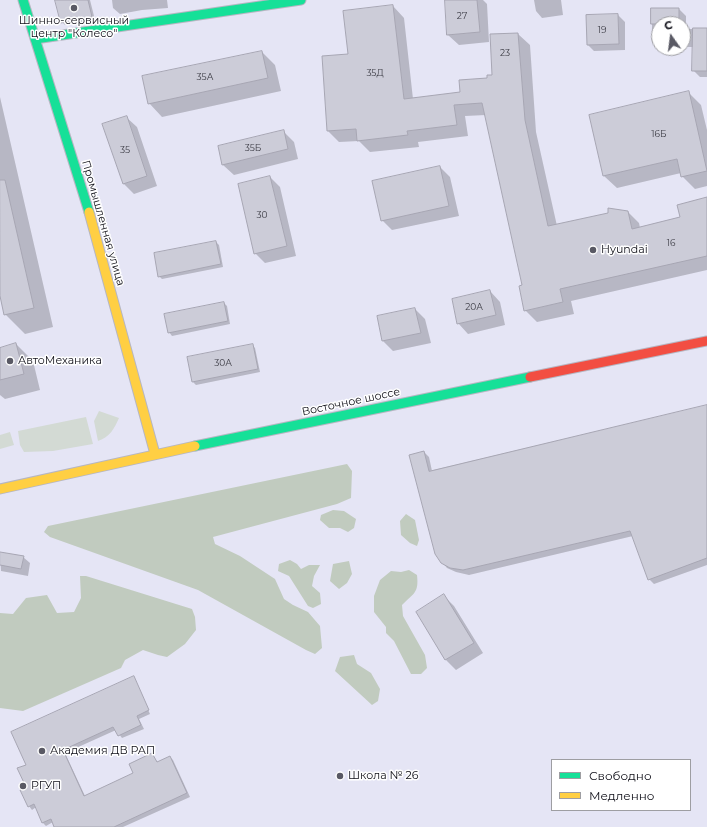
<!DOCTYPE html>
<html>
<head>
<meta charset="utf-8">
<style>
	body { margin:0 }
	#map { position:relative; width:707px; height:827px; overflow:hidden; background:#e5e5f5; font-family:Montserrat,sans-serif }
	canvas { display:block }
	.legend { position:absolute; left:551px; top:759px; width:140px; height:52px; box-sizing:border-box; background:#fff; border:1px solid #9e9ea2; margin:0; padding:5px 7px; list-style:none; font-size:12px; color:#0d0d16 }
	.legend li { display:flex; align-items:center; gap:8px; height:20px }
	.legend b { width:20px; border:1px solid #9e9ea2 }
	.north { position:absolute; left:651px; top:16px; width:40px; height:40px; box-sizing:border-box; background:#fff; border:1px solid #9e9ea2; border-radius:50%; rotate:346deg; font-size:11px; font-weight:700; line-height:16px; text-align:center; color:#0d0d16 }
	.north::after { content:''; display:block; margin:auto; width:14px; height:18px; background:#595964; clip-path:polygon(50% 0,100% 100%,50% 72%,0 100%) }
</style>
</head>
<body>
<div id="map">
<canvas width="707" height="827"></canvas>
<ul class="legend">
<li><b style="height:5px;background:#16e098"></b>Свободно</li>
<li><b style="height:5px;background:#ffcf43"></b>Медленно</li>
</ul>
<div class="north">С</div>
</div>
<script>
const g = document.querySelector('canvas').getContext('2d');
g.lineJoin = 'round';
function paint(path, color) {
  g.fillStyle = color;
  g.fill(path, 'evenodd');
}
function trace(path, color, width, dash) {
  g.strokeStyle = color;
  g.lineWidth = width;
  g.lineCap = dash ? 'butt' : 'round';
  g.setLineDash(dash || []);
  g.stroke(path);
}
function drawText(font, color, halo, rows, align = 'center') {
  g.font = font + ' Montserrat,sans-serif';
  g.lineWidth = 3;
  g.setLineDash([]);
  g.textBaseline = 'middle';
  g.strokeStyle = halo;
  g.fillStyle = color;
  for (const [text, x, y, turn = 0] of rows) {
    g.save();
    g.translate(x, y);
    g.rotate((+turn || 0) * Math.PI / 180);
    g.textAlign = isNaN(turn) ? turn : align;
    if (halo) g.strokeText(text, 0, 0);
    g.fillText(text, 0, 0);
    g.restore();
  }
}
const green = new Path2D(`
	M99,411L119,418C114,429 110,437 98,441L94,421Z
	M86,417L93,444L53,451L24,452L20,445L18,431Z
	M10,432L14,445L0,449V435Z`);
const forest = new Path2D(`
	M347,464L352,471L351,498L337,504L213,537L215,544L240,556L275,579L284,599L293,605L308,612L320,626L322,648L315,654L306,650L198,590L50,537L44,532L48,526Z
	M333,510L344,511L356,519L354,528L348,532L340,528H329L320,520L321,515Z
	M406,514L415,520L419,540L417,546L410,543L401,535L400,521Z
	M290,560L297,564L301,569L309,565H320L314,576L312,586L320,593L321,604L313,608L308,606L289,576L278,571L279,564Z
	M349,561L352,574L347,583L339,589L330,581L333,564Z
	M409,570L417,575C419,593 414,593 402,605L403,616L425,655L427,668L421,674H411L394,641L386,633V627L374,612V596L380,580L391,571L401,572Z
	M80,576H86L192,609L195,617L196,630L185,644L167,657L158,655L143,650L125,660L121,668L23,711L0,708V613L13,614L26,598L47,595L57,613L74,612L81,598Z
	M354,655L357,664L371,673L380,689L378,701L372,705L335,671L340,657Z`);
const shadow = new Path2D(`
	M56,0H90L95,20L65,25L62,22Z
	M112,0H167L168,8L142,10L120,14L113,8Z
	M446,0H483L487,4L489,42L459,45L448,35Z
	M534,0H561L563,15L542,18L536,11Z
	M393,6L404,18L413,99L461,93L488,79L494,76L518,34L530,45L536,132L557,226L628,212L639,223L640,228L682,218L707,198V270L571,301L574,314L537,322L525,310L523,286L486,115L465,116L468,136L418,142L419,147L370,152L359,141L339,142L328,131L349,55Z
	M652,9H679L686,16V29H707V77H700L693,70V47H683V24H659V47L652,40Z
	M618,15L625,22V50L594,51L588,45Z
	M262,52L275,65L281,91L162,117L149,103Z
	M688,92L701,105L707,130V186L695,189L682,176L681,173L617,188L604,176Z
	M0,97L53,327L25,334L5,314L0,292Z
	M126,117L137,127L157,186L134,194L123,183Z
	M283,131L294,142L298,159L234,175L223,165L219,147Z
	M440,167L450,177L459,216L392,230L382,220Z
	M270,177L280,187L296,256L265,263L255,253Z
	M216,242L219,245L223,267L162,279L159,276Z
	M490,291L500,302L505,325L468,334L458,323Z
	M224,303L227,306L230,324L172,336L169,332Z
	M415,309L425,319L431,343L393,351L383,341Z
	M16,344L33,361L40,390L5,399L0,395V349Z
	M252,345L255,348L260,372L196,385L193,382Z
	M707,406V565L654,584L649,579L633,536L469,575L456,572L447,568L442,562L424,452L429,457L432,471Z
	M0,553L23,557L30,563L28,576L1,571Z
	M444,596L454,606L483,653L456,670L446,660L417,612Z
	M133,677L136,680H134L150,714L139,719L144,729L122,738L116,730L65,753L85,796L134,774L152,754L158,763L170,757L173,760L190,797L123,827H56L53,822L46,826L43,823L36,807L32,810L29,806L27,765Z`);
const building = new Path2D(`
	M55,0H88L92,17L61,23Z
	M445,0H477L480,32L447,35Z
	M393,5L404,99L460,92L459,80L487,78V75H492L490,34L518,33L525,120L548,226L608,213V208L628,211L632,229L680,217L677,205L707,197V256L560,289L563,302L524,311L519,286L522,285L482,103L454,105L457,125L407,131L408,135L357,141L356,129L327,131L322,56L348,54L343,11Z
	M651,8H679V24H651Z
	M618,14L619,44L587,45L586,15Z
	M693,28H707V71H692Z
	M262,51L268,78L148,104L142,76Z
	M689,91L707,171L681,177L677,159L603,176L589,115Z
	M127,116L147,176L123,184L102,124Z
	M284,130L288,149L222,165L218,146Z
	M440,166L449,206L381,221L372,181Z
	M270,176L287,246L254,254L238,184Z
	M0,180H5L34,308L4,315L0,296Z
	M216,241L221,264L158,277L154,253Z
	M490,290L496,315L457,324L452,299Z
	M224,302L228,321L168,333L164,314Z
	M415,308L421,333L382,341L377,316Z
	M16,343L24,374L0,380V348Z
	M253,344L258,369L192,382L187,357Z
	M707,405V558L648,580L630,531L463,570L450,568L441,563L435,554L409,455L424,451L429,471Z
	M0,552L24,556L21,569L0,565Z
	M444,594L474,643L445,660L416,612Z
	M134,676L149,710L137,716L141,725L118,736L113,727L63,750L84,796L133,773L129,764L152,753L157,762L170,756L187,793L114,827H54L51,819L42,823L34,804L28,807L20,790L26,787L17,768L26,765L11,732Z`);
const fast = new Path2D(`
	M23,0L89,212
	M35,39L301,0
	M195,446L530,377`);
const slow = new Path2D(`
	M89,212L155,454
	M0,489L195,446`);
const jam = new Path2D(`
	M530,377L707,341`);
const markers = [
	[74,8,4,"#595964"],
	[593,250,4,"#595964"],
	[10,361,4,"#595964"],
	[42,751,4,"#595964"],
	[340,776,4,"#595964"],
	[23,786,4,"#595964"]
];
const numberNames = [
	["27",462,16],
	["19",602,30],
	["23",505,53],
	["35Д",375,73],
	["35А",205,77],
	["16Б",659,134],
	["35Б",253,148],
	["35",125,150],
	["30",262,215],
	["16",671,243],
	["20А",474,307],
	["30А",223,363]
];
const poiNames = [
	["Шинно-сервисный",74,21,"center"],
	["центр \"Колесо\"",74,34,"center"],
	["Hyundai",601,250],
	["АвтоМеханика",18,361],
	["Академия ДВ РАП",50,751],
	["Школа № 26",348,776],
	["РГУП",31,786]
];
const streetNames = [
	["Промышленная улица",103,223,74],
	["Восточное шоссе",351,402,-12]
];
paint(green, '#d3dad4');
paint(forest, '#c1cbbf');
paint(shadow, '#0003');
paint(building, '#ccccd8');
trace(building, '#a7a6b3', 1);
trace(fast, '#b6b6c2', 11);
trace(slow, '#b6b6c2', 11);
trace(jam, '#b6b6c2', 11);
trace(fast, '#16e098', 9);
trace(slow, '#ffcf43', 9);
trace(jam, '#f24e42', 9);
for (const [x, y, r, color] of markers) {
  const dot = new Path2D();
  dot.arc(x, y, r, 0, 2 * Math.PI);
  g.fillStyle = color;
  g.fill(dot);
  trace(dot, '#fff', 1.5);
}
drawText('9px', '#3d3d46', null, numberNames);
drawText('11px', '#0d0d16', '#fff', poiNames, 'left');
drawText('11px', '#0d0d16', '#fff', streetNames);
</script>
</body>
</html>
